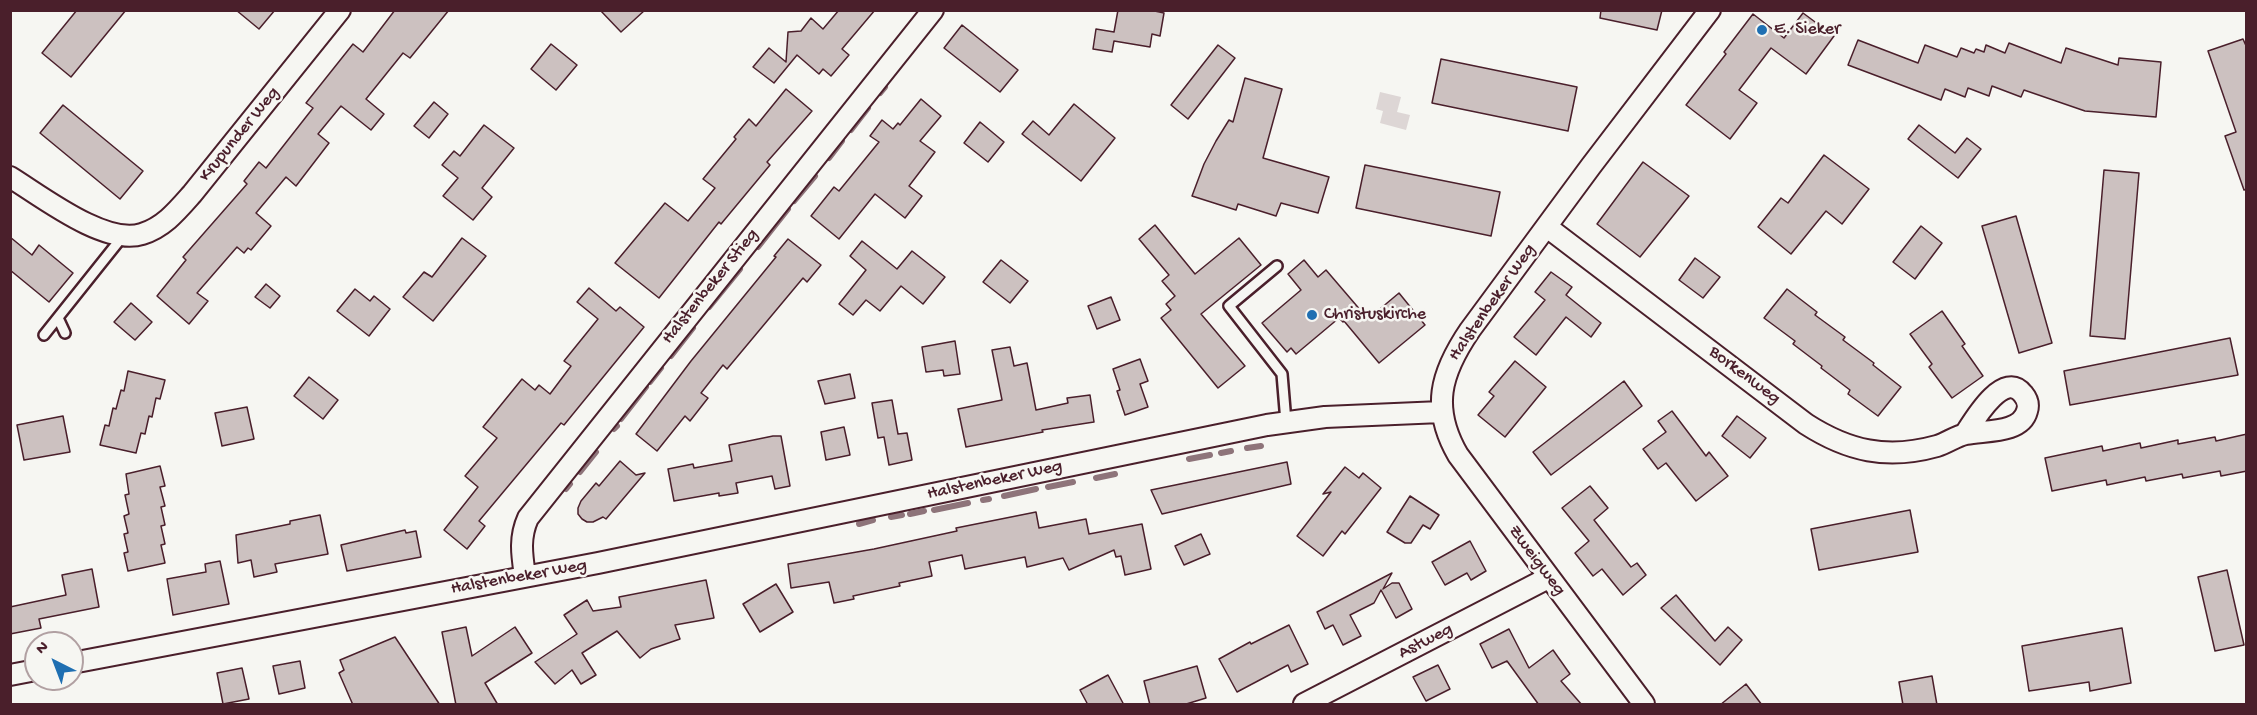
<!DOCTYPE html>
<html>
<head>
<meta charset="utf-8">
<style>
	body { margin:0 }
	#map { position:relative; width:2257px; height:715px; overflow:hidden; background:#f6f6f2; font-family:"Gochi Hand",sans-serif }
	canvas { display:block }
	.frame { position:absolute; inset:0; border:12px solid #4a1f2b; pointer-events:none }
	.north { position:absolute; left:24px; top:631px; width:60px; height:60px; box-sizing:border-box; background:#f6f6f2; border:2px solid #b1a0a2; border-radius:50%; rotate:318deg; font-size:16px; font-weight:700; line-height:24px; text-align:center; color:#4a1f2b }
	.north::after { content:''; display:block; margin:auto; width:21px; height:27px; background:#1f6fb2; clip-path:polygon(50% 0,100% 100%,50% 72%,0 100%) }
</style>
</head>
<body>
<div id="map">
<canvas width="2257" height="715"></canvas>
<div class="frame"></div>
<div class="north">N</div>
</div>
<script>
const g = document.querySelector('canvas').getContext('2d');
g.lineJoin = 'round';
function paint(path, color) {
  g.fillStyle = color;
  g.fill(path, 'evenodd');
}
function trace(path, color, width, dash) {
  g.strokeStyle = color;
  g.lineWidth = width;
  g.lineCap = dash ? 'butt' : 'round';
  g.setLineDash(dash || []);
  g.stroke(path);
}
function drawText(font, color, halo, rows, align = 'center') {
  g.font = font + ' "Gochi Hand",sans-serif';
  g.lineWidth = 5;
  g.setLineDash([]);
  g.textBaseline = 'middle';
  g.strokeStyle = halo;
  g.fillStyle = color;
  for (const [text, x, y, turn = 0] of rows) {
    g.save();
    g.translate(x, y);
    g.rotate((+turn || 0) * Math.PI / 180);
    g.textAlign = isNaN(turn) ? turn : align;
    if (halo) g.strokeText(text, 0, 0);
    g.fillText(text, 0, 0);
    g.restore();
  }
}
const green = new Path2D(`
	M1380,92L1401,97L1397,112L1410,115L1406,130L1380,123L1383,111L1376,109Z`);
const stream = new Path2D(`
	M880,93L885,87
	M851,130L868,108
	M829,158L842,141
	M794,201L815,176
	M758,247L788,209
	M709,307L740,269
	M671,356L693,328
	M650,382L661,368
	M621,419L646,387
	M614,429L617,426
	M1247,448L1261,446
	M1221,453L1231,451
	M1189,459L1210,455
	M580,472L596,452
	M1096,478L1115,474
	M1048,487L1073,482
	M566,489L570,484
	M1004,496L1036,489
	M983,500L989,499
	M934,510L968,503
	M910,514L924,511
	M891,517L902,515
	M859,524L873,520`);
const building = new Path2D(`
	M77,10H126L71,77L42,53Z
	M236,10H275L259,29Z
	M395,10H449L410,58L403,53L366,99L384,114L371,130L341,106L318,134L329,143L296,186L286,177L256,213L271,226L251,250L248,248L244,253L237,247L197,293L208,301L189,324L157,296L186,260L183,257L247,184L244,181L259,162L266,168L313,108L306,103L353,44L363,52Z
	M600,10H645L621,32Z
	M839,10H875L842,49L849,55L831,76L823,69L819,74L797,55L774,83L753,67L769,48L786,62L788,32L801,31L811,18L823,29Z
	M1118,10H1150L1164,13L1160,36L1152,34L1150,47L1114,41L1112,52L1093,49L1096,29L1114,32Z
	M1601,10H1662L1657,30L1600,18Z
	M1803,13L1834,36L1806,74L1771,48L1739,90L1757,103L1730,139L1686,105L1726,54L1724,52L1753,14L1784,38Z
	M962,25L1018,70L1000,92L944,48Z
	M2243,39L2247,48V189L2244,190L2225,136L2236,132L2208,51Z
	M1858,40L1918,63L1925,45L1957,57L1961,48L1974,53L1976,49L1984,52L1986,45L2005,53L2009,43L2061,63L2066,48L2118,65L2119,58L2161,62L2156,117L2085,111L2024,90L2021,97L1992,86L1989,96L1968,88L1965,97L1945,89L1941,100L1848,65Z
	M551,44L577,65L556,90L531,69Z
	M1218,45L1235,58L1188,119L1171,105Z
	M1441,59L1577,87L1568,131L1432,103Z
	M1245,78L1282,89L1263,158L1329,177L1318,213L1281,203L1276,216L1238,204L1236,210L1192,196L1204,164L1216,141L1229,120L1233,122Z
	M786,89L812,111L767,162L770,165L721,224L719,222L659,298L615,263L665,203L688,221L715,188L703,179L736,139L734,137L749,119L756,126Z
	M921,99L941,116L920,141L935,152L909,186L922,196L905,218L875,194L839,239L811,216L834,187L839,191L879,142L870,136L882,120L893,129L898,123L900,125Z
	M434,102L448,114L429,138L414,126Z
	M1074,104L1115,138L1081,181L1022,134L1033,121L1049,135Z
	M63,105L143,171L120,199L40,133Z
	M980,122L1004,142L988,162L964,143Z
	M484,125L514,148L482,188L492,197L473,220L443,196L458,178L442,165L454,151L460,156Z
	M1919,125L1955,153L1967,138L1981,149L1958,178L1908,139Z
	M1824,155L1869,189L1842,224L1826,211L1791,254L1758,227L1781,198L1788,203Z
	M1643,162L1689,196L1640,257L1597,224Z
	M1365,165L1500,192L1491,236L1356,208Z
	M2104,170L2139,173L2125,339L2090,336Z
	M2016,216L2052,343L2019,353L1982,226Z
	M1155,225L1195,274L1239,238L1261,265L1201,314L1245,366L1218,388L1161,318L1171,310L1166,304L1175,296L1162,281L1169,275L1139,239Z
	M1921,226L1942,243L1915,279L1893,262Z
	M10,237L32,255L39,245L73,273L49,302L10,270Z
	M462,238L486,256L433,321L403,297L424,272L432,277Z
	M788,239L821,265L807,282L803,278L727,369L723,365L701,393L708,398L690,421L685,416L657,451L636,434L691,361L776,257L774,256Z
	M862,241L897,269L912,251L945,277L923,304L901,286L880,311L866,300L853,315L839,304L866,270L850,256Z
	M1695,258L1720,277L1703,298L1679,280Z
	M1001,260L1028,281L1010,303L983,282Z
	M1304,260L1318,277L1326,270L1368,319L1399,293L1425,325L1379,363L1344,321L1343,322L1339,318L1296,354L1291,348L1287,352L1262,323L1301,290L1288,274Z
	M1551,272L1572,287L1566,295L1601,323L1591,337L1566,317L1536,355L1514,337L1545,300L1535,292Z
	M266,284L280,296L270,308L255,297Z
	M589,288L616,311L620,307L644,327L564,425L561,423L479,521L485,526L467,549L444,530L478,487L465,476L497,438L483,427L522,379L535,390L539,385L550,394L571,366L564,361L598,319L577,302Z
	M355,289L370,301L374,296L390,309L369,336L337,311Z
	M1787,289L1817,312L1815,315L1845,337L1843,340L1874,363L1873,365L1901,387L1878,416L1848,394L1850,390L1821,368L1822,366L1793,344L1795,341L1764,318Z
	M1111,297L1120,320L1097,329L1088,306Z
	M131,303L152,322L135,340L114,322Z
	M1942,311L1965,344L1962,346L1983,376L1952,398L1929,367L1932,364L1910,334Z
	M2230,338L2238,375L2070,405L2064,371Z
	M955,341L960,374L944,376L943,370L926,372L922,347Z
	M1010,347L1014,366L1027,363L1036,410L1068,403L1067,398L1090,395L1094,422L1042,430L1043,432L966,447L958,409L1002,400L992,350Z
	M1140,359L1148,381L1140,384L1148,407L1125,415L1117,391L1120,390L1113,369Z
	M1515,361L1546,387L1505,437L1478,415L1494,396L1489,392Z
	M128,371L165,380L160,399L156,398L152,417L149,416L145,434L141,433L136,453L100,445L105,425L109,426L113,408L116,409L121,390L124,391Z
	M850,374L855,398L825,404L818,381Z
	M309,377L338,400L323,419L294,396Z
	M1624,381L1642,406L1551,475L1533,452Z
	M892,400L898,434L907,433L912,460L889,465L884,437L878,438L872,403Z
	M247,407L254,439L222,446L215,413Z
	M1672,411L1706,456L1709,452L1728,476L1696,501L1666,463L1658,469L1643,449L1666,432L1658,421Z
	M63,416L70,452L24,460L17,425Z
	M1737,416L1766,438L1750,458L1722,436Z
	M844,427L850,455L826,460L821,432Z
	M2247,434V471L2221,476L2220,471L2183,478L2182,474L2146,481L2145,477L2107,485L2106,480L2052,491L2045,458L2102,446L2103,451L2140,443L2141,448L2178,440V444L2215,437L2216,441Z
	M773,436H781L790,486L775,489L772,476L736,483L738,493L719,496V493L674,501L668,469L693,464L694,468L732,461L729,445Z
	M620,461L636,475L645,473L606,519L603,517L593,522H587L582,519L578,514V508L581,501L596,483L599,486Z
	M1287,462L1291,484L1162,514L1151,490Z
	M160,466L165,486L160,487L165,506L161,507L165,525L161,526L165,544L161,545L165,563L128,571L124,553L128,552L124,534L128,533L124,516L129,514L125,495L129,494L126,474Z
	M1345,467L1359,478L1363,473L1381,488L1345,534L1342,531L1323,556L1297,536L1331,492L1323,494Z
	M1590,486L1608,508L1594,520L1631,567L1637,563L1646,575L1623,595L1602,569L1593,576L1575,553L1589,541L1562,508Z
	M1410,496L1439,515L1430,529L1423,525L1411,543H1405L1387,532Z
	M1910,510L1918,552L1819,570L1811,529Z
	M1036,512L1039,528L1086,519L1089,534L1142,524L1151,569L1125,575L1121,556L1116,557L1114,550L1069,570L1063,558L1027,567L1025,557L965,569L962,555L929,562L932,576L899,583L900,586L853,596L854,599L834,603L829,582L791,588L788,564L874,549L957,531L956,528Z
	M320,515L328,554L275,564L277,572L254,577L251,560L238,563L236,535L290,524V521Z
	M405,530L406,533L416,531L421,557L347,571L341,545Z
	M1201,534L1210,554L1184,565L1175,546Z
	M1470,541L1486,571L1471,580L1467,573L1445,585L1432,562Z
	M220,561L229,604L173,615L167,579L206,572L205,564Z
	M92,569L99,607L39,619L41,628L10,634V607L66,595L62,575Z
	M2227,570L2244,645L2215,651L2198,577Z
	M1392,573L1383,589L1392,583H1399L1412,609L1396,618L1381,590L1374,603L1350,615L1361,636L1343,645L1333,625L1325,629L1317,612Z
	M706,580L714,618L675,625L680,639L651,649L640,658L617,631L582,653L596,675L581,684L572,670L555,684L535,662L577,634L564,615L587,600L593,611L621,607L619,597Z
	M776,584L793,612L760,632L743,604Z
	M1676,595L1715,641L1728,627L1742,640L1720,665L1661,608Z
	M1289,625L1308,664L1291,672L1288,665L1237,692L1219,659L1250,642L1251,644Z
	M466,627L472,656L515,627L532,653L485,683L498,705H456L442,632Z
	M2122,628L2131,683L2090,691L2089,682L2029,691L2022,646Z
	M1509,629L1529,668L1553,650L1570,674L1561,681L1582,705H1539L1507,661L1492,668L1480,644Z
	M395,637L440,705H353L339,673L344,670L340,660Z
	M300,661L305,688L279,694L273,666Z
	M1438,665L1450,689L1426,701L1413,677Z
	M1197,666L1206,698L1183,705H1150L1144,681Z
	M242,668L249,699L223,704L217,673Z
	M1108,675L1124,705H1088L1080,690Z
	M1932,676L1937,705H1903L1899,682Z
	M1746,684L1762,705H1720Z`);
const service = new Path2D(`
	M1277,266L1229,306L1282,374L1286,422
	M58,318L65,333
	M44,335L123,236`);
const minor = new Path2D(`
	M10,177C41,196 105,246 142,234C164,227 177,211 192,194L340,10
	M1547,227L1806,424C1848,451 1887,460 1937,446C1947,443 1956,436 1966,434C1984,430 2021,434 2027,411C2029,405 2028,400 2023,394C2004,369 1974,420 1965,434
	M525,576C522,555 519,538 528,518L933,10
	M72,663L598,563L1267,425L1325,417L1441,412
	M10,675L36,670
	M1304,704L1548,578
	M1644,704L1458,455C1431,408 1440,374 1470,330L1591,166L1710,10`);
const markers = [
	[1762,30,6,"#1f6fb2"],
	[1312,315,6,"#1f6fb2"]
];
const poiNames = [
	["E. Sieker",1774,30],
	["Christuskirche",1324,315]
];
const streetNames = [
	["Krupunder Weg",240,135,-51],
	["Halstenbeker Stieg",711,287,-51],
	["Halstenbeker Weg",1493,303,-55],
	["Borkenweg",1744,376,37],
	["Halstenbeker Weg",995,481,-12],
	["Zweigweg",1536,561,53],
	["Halstenbeker Weg",519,578,-10],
	["Astweg",1426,642,-27]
];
paint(green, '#ddd6d5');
trace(stream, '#8e747a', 6);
paint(building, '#ccc1c0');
trace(building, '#4a1f2b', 1.5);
trace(service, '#4a1f2b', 14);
trace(minor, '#4a1f2b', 24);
trace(service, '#f6f6f2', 9);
trace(minor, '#f6f6f2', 20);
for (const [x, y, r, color] of markers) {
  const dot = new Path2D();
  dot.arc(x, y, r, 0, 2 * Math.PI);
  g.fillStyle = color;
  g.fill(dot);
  trace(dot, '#f6f6f2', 2);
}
drawText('18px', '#4a1f2b', '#f6f6f2', poiNames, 'left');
drawText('18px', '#4a1f2b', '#f6f6f2', streetNames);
</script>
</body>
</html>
